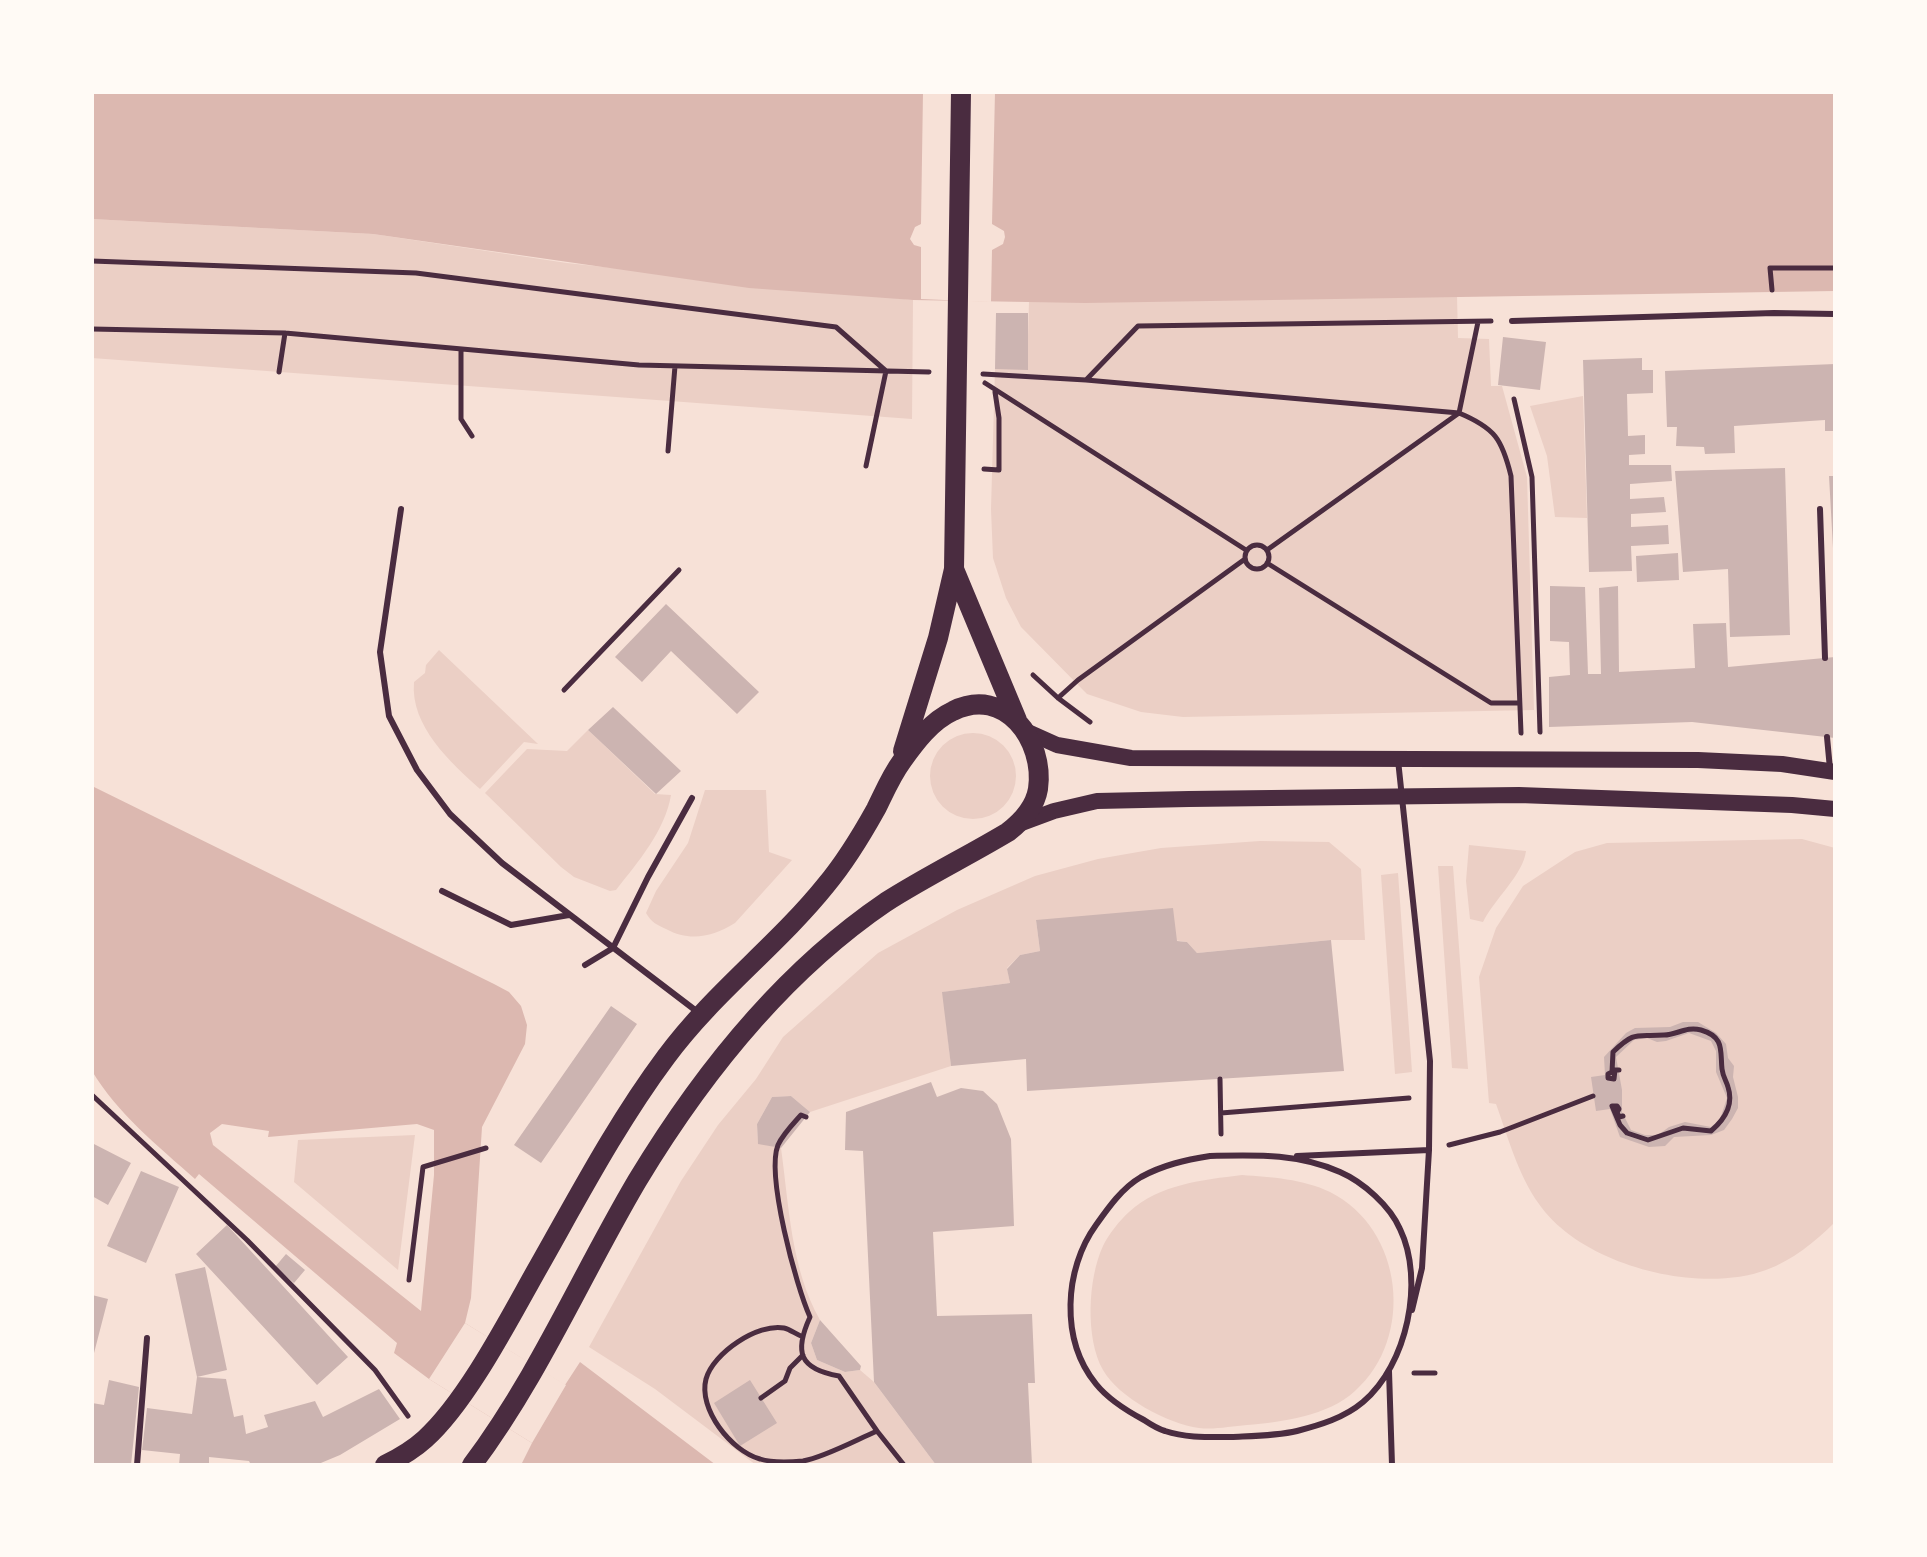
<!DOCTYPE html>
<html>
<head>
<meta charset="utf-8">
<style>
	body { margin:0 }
	#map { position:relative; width:1927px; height:1557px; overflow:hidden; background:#f7e1d7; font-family:"Space Grotesk",sans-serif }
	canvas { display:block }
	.frame { position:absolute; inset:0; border:94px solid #fffaf5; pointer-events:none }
</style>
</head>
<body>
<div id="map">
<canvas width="1927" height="1557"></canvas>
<div class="frame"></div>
</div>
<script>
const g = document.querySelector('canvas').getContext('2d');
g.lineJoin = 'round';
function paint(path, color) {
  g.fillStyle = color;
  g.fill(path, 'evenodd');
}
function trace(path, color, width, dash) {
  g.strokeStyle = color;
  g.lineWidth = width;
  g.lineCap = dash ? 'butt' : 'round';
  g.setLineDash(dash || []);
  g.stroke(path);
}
const green = new Path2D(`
	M92,219L373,234L567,263L913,300L912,419L92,358Z
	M1457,296L1458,338L1489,339L1491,386H1502L1527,477L1534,710L1183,717L1141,712L1087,694L1021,627L1006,598L993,558L991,509L995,369H1027L1029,302Z
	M1583,396L1587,518L1555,517L1547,456L1530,406Z
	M439,650L538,744L524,742L480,789C451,763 410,726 414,682L425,673L426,665Z
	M588,730L655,794L671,795C665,831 638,862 616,890L610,891L574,877L561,867L485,793L527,749L567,751Z
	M930 776a43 43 0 1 1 86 0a43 43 0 1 1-86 0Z
	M705,790H766L769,852L792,860L735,923C712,937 690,942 666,929C657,925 651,922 646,913L656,891L688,843Z
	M1802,839L1835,848V1222C1815,1242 1793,1260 1766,1270C1698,1295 1581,1265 1539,1204C1518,1175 1508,1137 1496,1104L1489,1103L1479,977L1496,928L1523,886L1575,852L1607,843Z
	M1260,841L1329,842L1361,869L1365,940H1331L1197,953L1187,942L1036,920L1040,951L1020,955L1007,968L1010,983L943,992L951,1066L810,1112L791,1096L772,1097L757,1124L758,1143L781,1148C789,1206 791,1269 820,1320L811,1343L817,1360L845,1372L860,1370L874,1382L936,1465H756L655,1389L589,1347L681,1181L718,1125L756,1079L783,1037L878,953L957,910L1035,876L1098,859L1161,848Z
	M1469,845L1526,851C1523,875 1495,898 1483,922L1470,919L1466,881Z
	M1438,866H1453L1468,1069L1452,1068Z
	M1398,873L1412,1072L1395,1074L1381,875Z
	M415,1135L398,1270L294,1182L298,1140Z
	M1242,1175C1271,1177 1303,1179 1330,1192C1404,1229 1415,1338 1355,1391C1328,1416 1282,1422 1247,1425C1232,1426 1214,1430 1199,1428C1168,1424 1118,1397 1103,1370C1085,1338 1088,1278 1103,1246C1108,1235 1120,1220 1129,1212C1160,1184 1202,1180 1242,1175Z`);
const water = new Path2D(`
	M92,92H1835V291L1085,303L913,300L749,288L373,234L92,219Z
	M92,786L494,984L509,992L521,1006L527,1025L525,1044L482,1127L471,1298L465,1323L565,1385L580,1362L716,1465H521L532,1443L429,1379L394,1353L397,1343L199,1174L195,1179C158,1146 117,1113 92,1071ZM222,1124L269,1131L268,1137L417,1124L434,1130V1175L421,1311L213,1145L210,1133Z`);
const pier = new Path2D(`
	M923,92H995L992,224L1004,231L1005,237L1003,244L992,250L991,302L921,299V247L914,245L910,239L915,227L921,224Z
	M465,1323L566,1385L532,1443L429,1379Z`);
const building = new Path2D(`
	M996,313H1028V370L995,369Z
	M1503,337L1546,342L1540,390L1498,385Z
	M1642,358V370H1653V393L1627,394L1628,436L1645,435V454L1629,455V465H1671L1672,481L1630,484V499L1664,497L1666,512L1631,514V527L1668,525L1669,544L1631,546L1632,571L1589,572L1583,360Z
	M1835,364V431H1825V420L1734,426L1735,453L1705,454L1704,447L1676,446L1677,427H1667L1665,371Z
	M1785,468L1790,635L1730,637L1728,569L1683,572L1675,471Z
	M1829,476H1835V548H1833Z
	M1678,553L1679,580L1637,582L1636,556Z
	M1550,586L1585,587L1588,674H1601L1599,588L1618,586L1619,672L1695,668L1693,624L1726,623L1728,667L1835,657V738L1692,722L1549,727V677L1570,675L1569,642L1550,641Z
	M666,604L759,692L737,714L671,651L642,682L615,657Z
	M613,707L681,771L656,794L588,730Z
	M1173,908L1177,941L1187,942L1197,953L1331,940L1344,1071L1027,1091L1026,1059L951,1066L942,992L1010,983L1007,969L1020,955L1040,951L1036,920Z
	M611,1006L637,1024L541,1163L514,1145Z
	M1683,1022H1698L1716,1033L1726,1044L1728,1058L1734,1066L1733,1077L1738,1097V1108L1732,1119L1724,1130L1711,1135L1674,1137L1665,1146L1649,1147L1620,1137L1610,1109L1596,1111L1591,1077L1605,1075L1604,1057L1626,1033L1635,1028L1670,1027ZM1689,1033L1711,1041L1716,1051V1072L1727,1098L1720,1119L1711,1127L1685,1122L1669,1127L1658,1135H1645L1631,1130L1622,1112V1090L1616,1057L1634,1040L1647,1038L1657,1042L1666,1041Z
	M931,1082L937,1097L961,1088L983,1091L997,1104L1011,1139L1014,1226L933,1232L937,1316L1032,1314L1035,1383H1028L1032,1465H936L874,1382L863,1151L845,1150L846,1112Z
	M791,1096L810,1112L781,1148L758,1144L757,1124L772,1097Z
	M92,1143L131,1163L108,1205L92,1196Z
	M141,1171L179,1187L146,1263L107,1246Z
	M227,1225L348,1357L317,1385L196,1254Z
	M286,1254L305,1270L294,1283L275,1267Z
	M205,1267L227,1370L197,1377L175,1274Z
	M92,1295L108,1299L93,1357H92Z
	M820,1320L861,1366L860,1370L845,1372L817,1360L811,1343Z
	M197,1377L226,1379L234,1417L243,1415L246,1434L268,1427L264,1415L315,1401L323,1417L379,1389L400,1419L340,1455L316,1465H251L249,1461L209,1457V1465H179L180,1454L142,1450L147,1408L192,1414Z
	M109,1380L139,1387L131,1465H92V1403L104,1405Z
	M750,1380L777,1423L740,1446L714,1403Z`);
const path = new Path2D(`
	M92,261L416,273L836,327L886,371L866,466
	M1772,290L1770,268H1835
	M92,329L285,333L639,365L929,372
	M461,350V419L472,436
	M279,372L285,333
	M983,374L1086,380L1459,413C1495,428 1502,439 1511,476L1521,733
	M1087,379L1138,326L1491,321
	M985,383L1246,550
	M1514,399L1532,477L1540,732
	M668,451L675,366
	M984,469L999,470V418L995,392
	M1245 557a12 12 0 1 1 24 0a12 12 0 1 1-24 0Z
	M1267,550L1459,413L1478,322
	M1267,563L1491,703H1519
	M1033,675L1058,698L1090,722
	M564,690L679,570
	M1058,698L1078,680L1245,559
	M1619,1070H1615L1614,1079L1608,1078V1074L1612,1072L1613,1052C1636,1030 1636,1037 1664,1035C1677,1035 1686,1026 1701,1030C1725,1037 1720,1051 1722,1069C1723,1077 1726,1080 1728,1087C1734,1105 1724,1120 1711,1131L1683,1128L1648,1140L1627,1133L1620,1125L1612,1106H1617L1619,1109L1617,1112L1619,1117L1623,1116
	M1220,1079L1221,1134
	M92,1095L247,1240L375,1370L408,1416
	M1221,1113L1409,1098
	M1449,1145L1500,1132L1593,1096
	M409,1280L423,1167L486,1148
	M801,1336C796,1334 789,1329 784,1328C758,1323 713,1353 706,1379C698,1409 731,1451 760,1459C772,1463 791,1462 803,1461C825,1457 856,1440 877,1431L839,1376C799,1369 794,1352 810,1317C796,1286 766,1175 778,1145C783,1134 793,1124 801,1115L806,1117
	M1414,1373H1435
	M761,1398L785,1381L790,1368L803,1355
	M877,1431L904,1465`);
const service = new Path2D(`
	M1512,321L1774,313L1835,314
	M401,509L380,652L389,716L417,770L450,814L502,863L699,1013
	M1820,509L1825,658
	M1827,737L1830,769
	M1398,760L1430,1061L1429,1150L1422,1268L1412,1310
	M442,891L511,925L569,915
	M585,965L613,948L648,877L692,798
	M1210,1156C1256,1155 1297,1153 1340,1172C1363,1182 1390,1206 1400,1229C1425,1281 1407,1365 1363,1402C1344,1418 1320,1425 1297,1431C1276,1436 1252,1436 1231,1437C1209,1437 1186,1438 1165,1431C1158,1429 1150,1424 1144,1420C1127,1411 1108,1399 1096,1384C1060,1340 1064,1269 1096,1225C1108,1208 1122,1188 1141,1177C1163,1165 1185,1160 1210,1156Z
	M1297,1156L1429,1150
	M1389,1371L1392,1465
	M137,1465L147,1338`);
const secondary = new Path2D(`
	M1028,732L1057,745L1131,758L1698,760L1782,764L1835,772
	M1019,824L1054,811L1097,801L1189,799L1519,795L1792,805L1835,809`);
const primary = new Path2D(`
	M954,569L1017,720
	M903,751L938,638L954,569L961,92
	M385,1465C399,1458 413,1450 425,1439C466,1402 507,1323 535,1273C576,1201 616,1124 666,1057C713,993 777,946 826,885C846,861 861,836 876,809C884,793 891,776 902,761C915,743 931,721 953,711C1005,685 1045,741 1038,789C1035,807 1021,822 1008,832C968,856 925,877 886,902C783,972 701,1075 637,1181C581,1276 538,1377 472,1465`);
paint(green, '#ebcfc5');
paint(water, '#dcb8b0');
paint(pier, '#f7e1d7');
paint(building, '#ccb4b1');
trace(path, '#4a2c40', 5);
trace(service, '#4a2c40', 6);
trace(secondary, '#4a2c40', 16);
trace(primary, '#4a2c40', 20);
</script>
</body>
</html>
